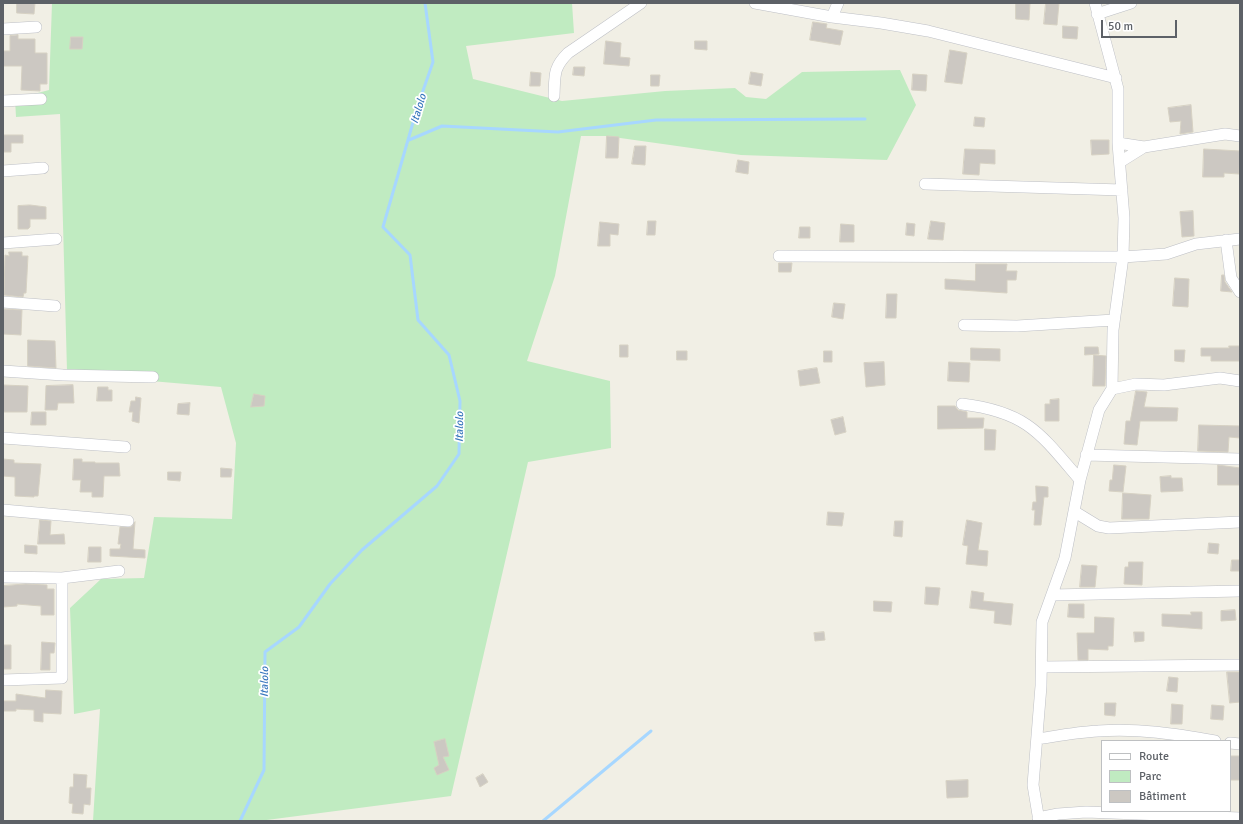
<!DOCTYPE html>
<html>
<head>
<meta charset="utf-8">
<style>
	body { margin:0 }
	#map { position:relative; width:1243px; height:824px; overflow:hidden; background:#f1efe5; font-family:Signika,sans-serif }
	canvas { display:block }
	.frame { position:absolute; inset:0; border:4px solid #5d6167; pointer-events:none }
	.legend { position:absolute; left:1101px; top:740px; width:130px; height:72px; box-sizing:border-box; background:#fff; border:1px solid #bec0c2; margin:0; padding:5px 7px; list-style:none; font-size:12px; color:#5d6167 }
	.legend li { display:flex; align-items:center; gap:8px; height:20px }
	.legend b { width:20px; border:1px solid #bec0c2 }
	.scale { position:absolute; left:1101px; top:20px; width:76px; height:18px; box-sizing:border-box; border:2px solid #5d6167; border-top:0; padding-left:5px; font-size:12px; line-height:14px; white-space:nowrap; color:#5d6167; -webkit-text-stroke:3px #fff; paint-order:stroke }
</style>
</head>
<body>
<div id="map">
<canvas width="1243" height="824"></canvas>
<div class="frame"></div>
<ul class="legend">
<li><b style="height:5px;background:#fff"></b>Route</li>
<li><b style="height:11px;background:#c0ebc1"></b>Parc</li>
<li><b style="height:11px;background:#ccc8c2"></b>Bâtiment</li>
</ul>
<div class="scale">50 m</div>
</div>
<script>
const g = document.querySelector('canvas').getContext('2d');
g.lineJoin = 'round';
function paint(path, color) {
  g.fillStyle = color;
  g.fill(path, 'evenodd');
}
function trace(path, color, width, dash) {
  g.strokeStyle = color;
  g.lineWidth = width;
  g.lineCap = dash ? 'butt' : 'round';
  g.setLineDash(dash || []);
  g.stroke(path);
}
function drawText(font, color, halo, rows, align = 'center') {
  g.font = font + ' Signika,sans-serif';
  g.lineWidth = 3.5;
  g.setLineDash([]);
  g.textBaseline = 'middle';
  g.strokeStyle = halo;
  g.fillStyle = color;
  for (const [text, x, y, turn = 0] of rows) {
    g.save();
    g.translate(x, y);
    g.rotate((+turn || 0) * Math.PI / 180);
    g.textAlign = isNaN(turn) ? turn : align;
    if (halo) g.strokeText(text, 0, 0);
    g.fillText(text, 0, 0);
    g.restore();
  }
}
const green = new Path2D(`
	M52,3H572L574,33L466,46L473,79L562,101L665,91L735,88L746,97L766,99L802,72L900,70L916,105L887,160L741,155L606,136H581L555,276L527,361L610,381L611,448L528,462L451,796L259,821H93L100,709L74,714L70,608L101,579L144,578L154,517L232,519L236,443L221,387L104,377L67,371L60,114L16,117L15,99L49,90Z`);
const stream = new Path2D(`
	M409,140L442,126L558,132L656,120L865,119
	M240,821L264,770L265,652L299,627L330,584L362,550L437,486L459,454L460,401L449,355L418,320L410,255L383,227L418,105L433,62L425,3
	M543,821L651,731`);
const building = new Path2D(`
	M17,3H35L34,14L17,13Z
	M1016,3H1030L1029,20L1016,19Z
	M1046,3H1059L1057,25L1044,24Z
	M813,22L827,24L826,28L843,31L840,45L810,40Z
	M1063,26L1078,27L1077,39L1063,38Z
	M18,35V39H35V53H47V84H40V91L21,90L22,66H3V51H10V36Z
	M71,37H83L82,49H70Z
	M606,41L621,43L620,57L630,58L629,66L604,64Z
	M695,41H707V50L695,49Z
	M950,50L967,53L962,84L945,82Z
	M574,67H585L584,76L573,75Z
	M531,72L541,73L540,86H530Z
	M751,72L763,74L761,86L749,84Z
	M913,74L927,75L926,91L912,90Z
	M651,75H660L659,86H651Z
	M1191,105L1193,132L1180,134L1181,121L1170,122L1168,108Z
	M975,117L985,118L984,127L974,126Z
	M3,135H23V143H11V152H3Z
	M607,136L619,137L618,158H606Z
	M1091,140H1109V154L1092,155Z
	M635,146H646L645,165L632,164Z
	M965,149L995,150V164L980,163L979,175L963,174Z
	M1204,149L1240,151L1239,174L1224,173V177H1203Z
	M738,160L749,162L748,174L736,172Z
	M30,205L46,207V219H30V227L28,229H18V206Z
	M1193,211L1194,236L1182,237L1180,212Z
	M648,221H656L655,235H647Z
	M931,221L945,223L943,240L928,239Z
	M600,222L619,224L618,235L610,234V246H598Z
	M907,223L915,224L914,236L906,235Z
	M841,224L854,225V242H840Z
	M800,227H810V238H799Z
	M9,252H22V256H28L26,293H24L23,297L4,295L5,255L9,256Z
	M779,263H792L791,272H779Z
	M976,264H1007L1006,271H1017L1016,280H1007V293L945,289V279L975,281Z
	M1222,275H1224L1225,282L1232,292L1221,291Z
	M1175,278L1189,279L1188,307L1173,306Z
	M887,294H897L896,318H886Z
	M834,303L845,304L843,319L832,317Z
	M3,309L22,310L21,335L3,334Z
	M28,340L55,341L56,368L28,366Z
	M620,345H628V357H620Z
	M1229,346H1240V361H1211V356H1201V348H1229Z
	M1085,347H1098L1099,354L1085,355Z
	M971,348L1000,349V361L971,360Z
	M1175,350H1185L1184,362L1175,361Z
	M677,351H687V360H677Z
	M824,351H832V362H824Z
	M1094,355L1106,356L1105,386H1093Z
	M884,362L885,385L866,387L864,363Z
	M949,362L970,363L969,382L948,381Z
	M817,368L820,383L800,386L798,371Z
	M3,385L28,386L27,412H3Z
	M73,385L74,403H58L57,410H45L46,386Z
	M98,387H108V390H112V401H97Z
	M1136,391L1147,392L1144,407L1178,408L1177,421H1140L1137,445L1124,444L1126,421H1130Z
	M254,394L265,396L264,406L251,407Z
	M136,397L141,398L139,423L132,421L133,412H129L131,401H135Z
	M1059,399V421H1045V404H1050V400Z
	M190,403L189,415L177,414L178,404Z
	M938,406H955L958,410L967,412V418H984L983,428L938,429Z
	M32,412H46V425H31Z
	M843,417L846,432L835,435L831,420Z
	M1199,425L1240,426V438L1229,437L1228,452L1198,451Z
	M985,429L996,430L995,450H985Z
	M3,459L14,460V463L41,464L38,496H34V497L15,496V477L3,476Z
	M74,459H82V462H95V463H119L120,476H104L103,497H92V492H80L81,480H73Z
	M1114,465L1126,466L1123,492L1109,491L1110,480H1112Z
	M1218,465L1240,468V485H1218Z
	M221,468L232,469L231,477H221Z
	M168,472H181L180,481L168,480Z
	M1171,476V478H1182L1183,491L1161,492L1160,477Z
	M1036,486L1048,487V497H1044L1041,525H1034L1035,510H1032L1033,502H1036Z
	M1123,493L1151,495L1149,519H1122Z
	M828,512L844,513L842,526L827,525Z
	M40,520L51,521L50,535L64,534L65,544H38Z
	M967,520L982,523L978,550L988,551L987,566L966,564L968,546L963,545Z
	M895,521H903L902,537L894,536Z
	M135,522L133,549L145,550V558L110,556V549H120L121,544H118L120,527H131Z
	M1209,543L1219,544L1218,554L1208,553Z
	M25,545L37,546V554L25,553Z
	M89,547H101V562H88Z
	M1232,560H1240V571H1231Z
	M1129,562H1143L1142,585L1124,584L1125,567H1128Z
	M1082,565L1097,566L1095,587H1080Z
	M26,584L47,585V589H54V615H41V606L17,604V606L3,607V586Z
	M926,587L940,588L938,605L925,604Z
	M972,591L984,593L983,601L1013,604L1011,625L994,623L995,611L970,608Z
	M874,601L892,602L891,612L874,611Z
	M1069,604H1084V618L1068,617Z
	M1235,610L1236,620L1221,621V611Z
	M1191,612H1202V629L1162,626V614L1191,615Z
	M1095,617L1114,618L1113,646H1108V650L1088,649V660H1078L1077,633H1094Z
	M824,632L825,640L815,641L814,633Z
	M1134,632H1144V641L1135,642Z
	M42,642L55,643L54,653H50V670H41Z
	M3,645H11V669H3Z
	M1227,672H1240V702L1230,703Z
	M1169,677L1178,678L1177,692L1167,691Z
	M46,690L62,691L61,714L43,713V722L34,721V710L16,709V711H3V701H16V694L45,698Z
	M1105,703H1116L1115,716L1105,715Z
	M1172,704L1183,705L1182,724H1171Z
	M1212,705L1224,706L1223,720L1211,719Z
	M445,739L449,756L443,757L449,770L437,775L434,768L439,765L434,742Z
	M1230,756H1240V780H1230Z
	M74,774L87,775L86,788H91L90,805L84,804L83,814L72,813L73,804L69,803L70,787H73Z
	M483,774L488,782L480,787L476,778Z
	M968,780V797L947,798L946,781Z`);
const street = new Path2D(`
	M755,3L832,17L881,23L928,31L1116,78
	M1097,14L1131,3
	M832,17L838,3
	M3,29L36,27
	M554,96C555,75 553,68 568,53L641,3
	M3,101L41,99
	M1118,143L1144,147L1225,134L1240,136
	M1120,162L1144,147
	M3,171L43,168
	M925,184L1122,190
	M1226,240L1231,278L1240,292
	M3,243L56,239
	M779,256L1123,257L1166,254L1196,244L1240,239
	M3,302L55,306
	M964,325L1017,326L1114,320
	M3,371L63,375L153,377
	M1112,389L1136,384L1164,385L1220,378L1240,381
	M962,404C1027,412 1040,433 1080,480
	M3,438L125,447
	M1086,455L1240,459
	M3,510L128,521
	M1075,512L1098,526L1109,528L1240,522
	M3,577L62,578L119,571
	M1052,595L1240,591
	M1042,667L1240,665
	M3,680L62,678V578
	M1037,739C1057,736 1078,732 1098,731C1138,728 1176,734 1215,741
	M1230,743L1240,744
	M1038,818L1058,814L1086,812L1240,818
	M1039,821L1033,785L1041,686L1042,622L1065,558L1080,480L1099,410L1112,389L1113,330L1123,257L1124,218L1118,143V89L1095,3`);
const waterNames = [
	["Italolo",419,109,-73],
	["Italolo",460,427,-89],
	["Italolo",265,682,-89]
];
paint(green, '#c0ebc1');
trace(stream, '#a7d7ff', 3);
paint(building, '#ccc8c2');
trace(building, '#d6d1c3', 1);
trace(street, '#bdbfc5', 12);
trace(street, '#fff', 11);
drawText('italic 11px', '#3877bd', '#fff', waterNames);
</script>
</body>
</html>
